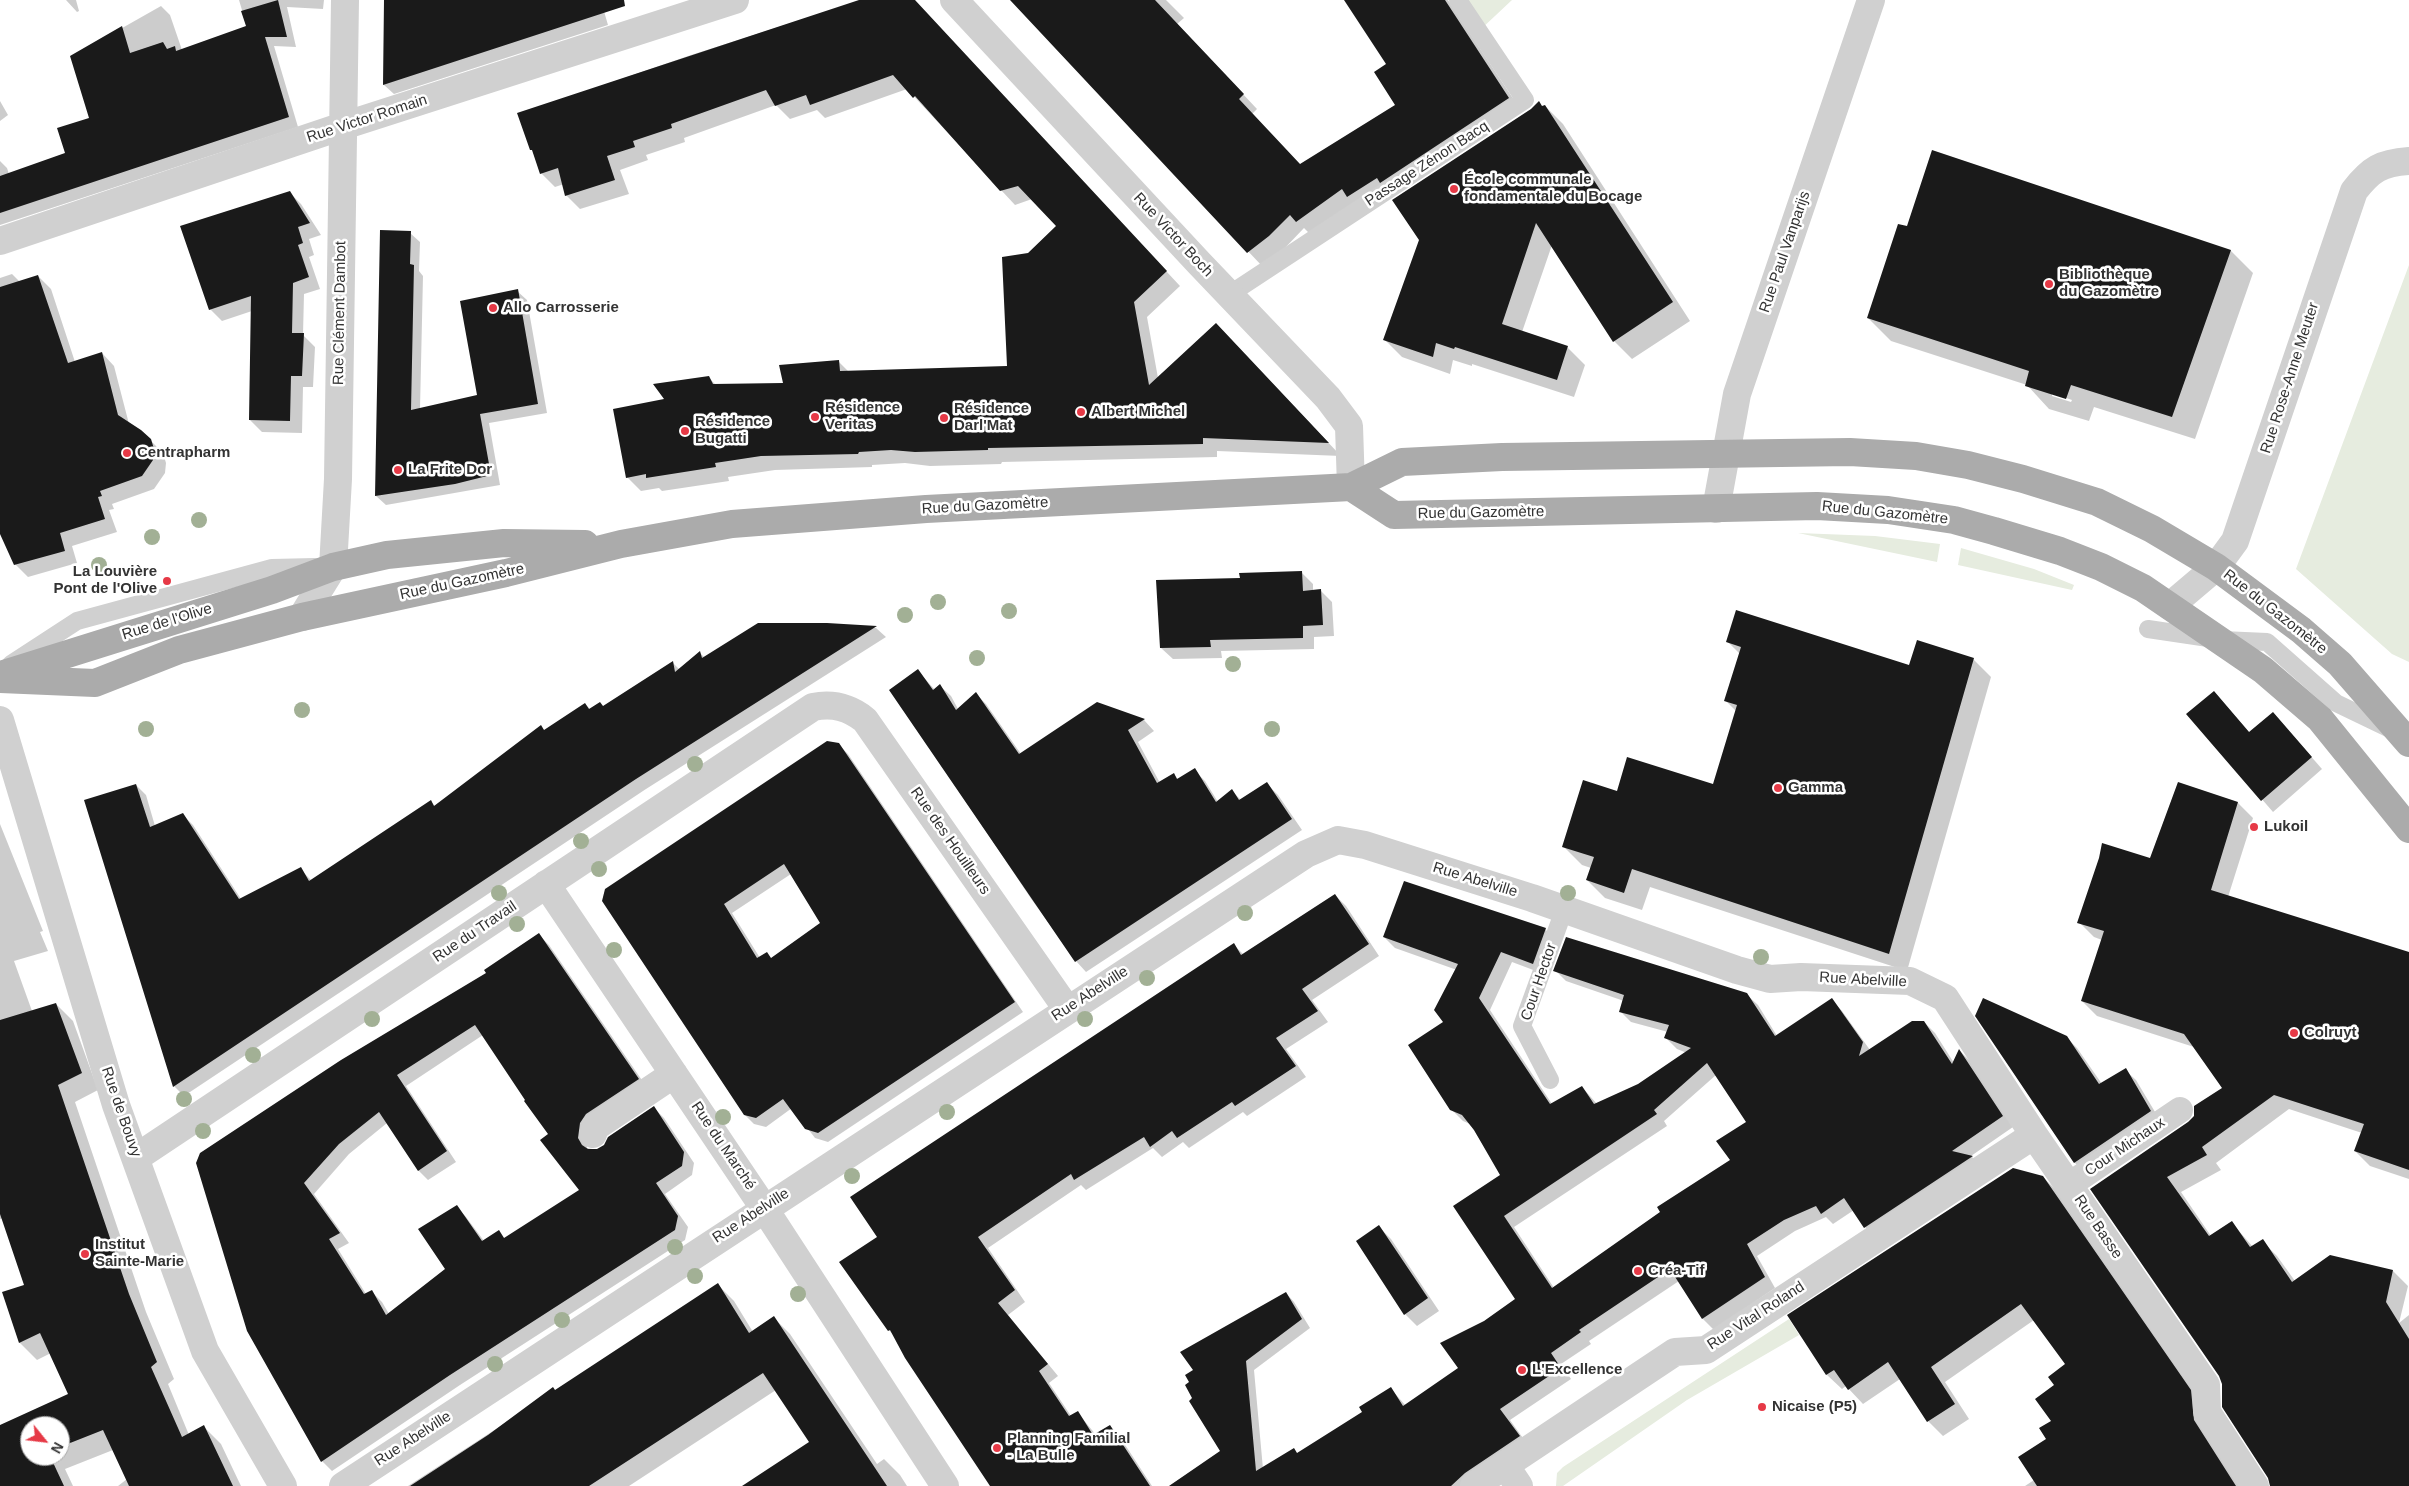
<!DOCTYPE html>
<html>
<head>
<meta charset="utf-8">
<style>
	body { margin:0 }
	#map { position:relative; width:2409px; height:1486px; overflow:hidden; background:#fff; font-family:Helvetica,sans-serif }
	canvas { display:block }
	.north { position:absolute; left:20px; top:1416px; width:50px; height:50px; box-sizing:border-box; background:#fff; border:1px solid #adadad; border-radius:50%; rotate:119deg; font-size:14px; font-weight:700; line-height:20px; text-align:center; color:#333 }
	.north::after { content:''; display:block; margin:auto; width:18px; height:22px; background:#e63946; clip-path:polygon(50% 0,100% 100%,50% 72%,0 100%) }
</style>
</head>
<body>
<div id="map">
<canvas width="2409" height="1486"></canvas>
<div class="north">N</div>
</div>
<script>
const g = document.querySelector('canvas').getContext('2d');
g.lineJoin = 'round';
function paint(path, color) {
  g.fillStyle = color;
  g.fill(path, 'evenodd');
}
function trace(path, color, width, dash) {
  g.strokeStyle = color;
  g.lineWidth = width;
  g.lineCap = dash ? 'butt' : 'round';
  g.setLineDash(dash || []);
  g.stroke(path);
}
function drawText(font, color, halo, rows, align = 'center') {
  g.font = font + ' Helvetica,sans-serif';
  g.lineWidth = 5;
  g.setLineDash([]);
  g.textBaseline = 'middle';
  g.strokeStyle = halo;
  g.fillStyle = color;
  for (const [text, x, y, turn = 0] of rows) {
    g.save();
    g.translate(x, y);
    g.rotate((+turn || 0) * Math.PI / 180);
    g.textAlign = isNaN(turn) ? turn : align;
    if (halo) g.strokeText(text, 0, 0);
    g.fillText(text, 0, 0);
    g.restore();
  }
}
const green = new Path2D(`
	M1458,0H1512L1479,31Z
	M2409,265V662L2392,654L2296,569Z
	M1798,533L1875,536L1940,544L1937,562Z
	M1961,548L2034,569L2074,585L2072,590L1958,565Z
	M1789,1319L1799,1335L1687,1400L1563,1486H1556L1557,1473L1563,1467Z`);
const shadow = new Path2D(`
	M66,0H76L79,11L77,12Z
	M239,0H324L323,9L287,7L296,47L274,46L298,127L0,225V161L7,168L9,174L66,153L91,119L71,57L161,6L170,15L182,50L247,27Z
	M386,0H603L601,1L608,25L394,94L384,85Z
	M863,0H914L1180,286L1147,317L1158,378L1229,338L1341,456L1217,451V457L1002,462L1001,464L930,466L905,463L872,465V467L775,470L728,477L729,481L662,491L659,488L641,491L627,477L667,400L708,377L717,386L785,384L839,362L849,372L1008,368L1028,255L1057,226L1032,199L1015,205L907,89L825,118L817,110L790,119L776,105L684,138L685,142L646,155L648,160L620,170L629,194L580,209L566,195L564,184L555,187L541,173L519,114L691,55Z
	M1011,0H1166L1184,18L1177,24L1257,109L1252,114L1301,166L1396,106L1388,65L1346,0H1448L1522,112L1311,235L1304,228L1283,250L1262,266Z
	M0,101L8,115L0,121Z
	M1545,106L1563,124L1690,321L1632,359L1614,341L1552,245L1522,332L1567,347L1585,365L1574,397L1472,364V366L1453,360L1450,374L1402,357L1384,339Z
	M289,192L301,204L321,235L309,239L314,255L309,257L320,289L304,294L303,335L315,347L313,387H303L302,433L262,432L250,420L252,311L222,321L210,309Z
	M381,231L410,233L420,242L419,271L423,276L420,409L478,396L517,291L527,300L547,413L489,423L500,485L386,505L376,496Z
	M2231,251L2253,273L2195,439L2094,407L2089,421L2049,409L2027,385L1891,341L1868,318ZM2052,393L2072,400L2071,402L2052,396Z
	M12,274L20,282L38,276L51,289L75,362L102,353L114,366L129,424L141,431L163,453L166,463L165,473L154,489L112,504L114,509L109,510L117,532L72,546L77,563L28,577L15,564L0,522V278Z
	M1301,572L1313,584V591H1321L1332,602L1334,636L1314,637V649L1221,651L1222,658L1173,659L1161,648L1241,580Z
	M827,624L876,628L886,637L646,789L184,1096L174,1086L150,1003L136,785L146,795L155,826L183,815L193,825L241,899L300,869L312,881L431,802L436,807L541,727L545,731L585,704L590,709L604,707L673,663L680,670L700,653L705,658Z
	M1728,642L1910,667L1973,659L1991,677L1907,971L1650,887L1642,910L1605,898L1587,880L1591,868L1582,865L1564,847L1618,793L1714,786L1737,712L1725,700L1740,654Z
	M918,671L935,690L940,686L951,696L958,709L976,694L986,704L1021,754L1097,704L1144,720L1154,731L1138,742L1160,783L1173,774L1179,780L1194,770L1205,781L1218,802L1232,791L1241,800L1267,784L1278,795L1302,830L1086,972L1076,961L1032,900L891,690Z
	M2214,692L2250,733L2273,713L2322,769L2273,812L2188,714Z
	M839,745L848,754L1023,1012L828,1142L815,1138L792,1108L766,1127L754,1124L744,1114L603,900ZM791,874L822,924L772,959L760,958L732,913Z
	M2178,783L2238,803L2253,818L2228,897L2409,954V1179L2370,1166L2355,1151L2362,1133L2289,1109L2216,1163L2221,1170L2181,1192L2211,1236L2231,1222L2253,1247L2262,1241L2277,1256L2295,1281L2393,1271L2408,1286L2399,1323L2409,1315V1486H2272L2220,1376L2092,1189L2189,1123L2224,1088L2194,1047L2097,1016L2082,1001L2102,940L2094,937L2079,922L2150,859Z
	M0,824L43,931L40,932L48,951L14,961L32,1011L56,1004L73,1021L98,1090L75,1102L146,1312L174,1379L168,1384L189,1435L204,1427L221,1444L241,1486H118L127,1479L113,1450L65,1469L73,1486H0V1426L70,1394L51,1353L37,1360L20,1343L3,1293L25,1285L3,1218L0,1219ZM30,1426H60V1456H30Z
	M1335,895L1346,906L1379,956L1312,1000L1328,1022L1286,1049L1306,1077L1247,1116L1243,1112L1189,1148L1183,1142L1162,1157L1153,1148L1086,1190L1081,1185L988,1248L1025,1302L1008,1315L1058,1376L1049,1383L1071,1416L1078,1413L1096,1435L1110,1426L1120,1437L1152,1486H991L896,1338L889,1330L878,1237L1234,945L1244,955Z
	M1545,929L1556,940L1544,974L1512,962L1490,1010L1552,1104L1582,1087L1597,1104L1639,1085L1687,1053L1677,1049L1666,1038L1668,1032L1631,1022L1620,1011L1624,1001L1566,981L1555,970L1746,994L1758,1005L1777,1036L1832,1000L1842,1011L1870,1050L1924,1022L1935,1033L1954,1063L1960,1051L1970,1061L2013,1127L1971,1156L1983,1168L1876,1238L1865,1227L1854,1210L1833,1224L1826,1217L1795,1231L1757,1256L1775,1288L1714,1330L1703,1319L1679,1281L1589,1341L1591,1344L1561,1364L1571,1379L1510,1420L1530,1448L1476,1486H1169L1222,1451L1190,1401L1286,1293L1294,1302L1310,1328L1254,1370L1263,1469L1298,1454L1364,1412L1390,1388L1406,1406L1460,1368L1484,1322L1517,1299L1455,1206L1502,1175L1470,1124L1463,1121L1451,1109L1445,1022L1457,970L1395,948L1384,937ZM1716,1075L1748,1122L1732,1161L1554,1288L1514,1227L1667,1126L1664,1121Z
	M539,935L549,945L648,1089L587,1141V1148L598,1150L605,1146L654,1108L664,1118L694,1163L692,1175L665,1194L688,1227L685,1240L460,1385L332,1471L322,1461L197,1163L487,973ZM483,1035L550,1134L580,1190L505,1239L498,1232L484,1241L466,1217L457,1207L447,1269L389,1314L382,1302L372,1292L366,1294L338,1249L349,1243L314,1194L349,1154L387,1123L419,1171L428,1180L456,1162L406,1086Z
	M1976,1015L2066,1037L2077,1048L2102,1084L2125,1070L2136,1080L2161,1122L2085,1173L2075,1163Z
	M2043,1177L2058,1192L2205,1406L2240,1486H2025L2034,1480L2053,1421L2056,1386L2066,1364L2034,1320L1945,1382L1969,1419L1943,1436L1928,1421L1900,1379L1863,1404L1846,1386L1842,1389L1827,1375L1789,1316Z
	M1379,1227L1391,1239L1439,1311L1417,1326L1405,1314Z
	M718,1285L734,1301L753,1332L774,1318L790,1334L877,1464L884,1459L900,1475L907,1486H744L811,1442L776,1390L629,1486H408Z`);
const building = new Path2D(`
	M278,0L287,37H265L289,117L0,213V176L65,153L57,128L89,118L70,56L122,26L130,53L163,42L167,49L175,46L176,51L246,26L241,11Z
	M384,0H624L625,6L383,85Z
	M859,0H915L1167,271L1134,302L1149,385L1216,323L1329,443L1203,438V444L988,448V450L915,452L891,450L859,452L858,454L761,456L715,463L716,467L646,478V474L626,478L613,409L664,399L653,384L709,376L713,384L783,383L779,365L839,360L840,371L1007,366L1002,257L1028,253L1056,226L1018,186L1000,191L915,96L913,98L893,75L810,105L806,95L775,106L766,90L671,124L672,128L633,141L635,147L607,156L615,180L565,196L558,168L540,174L532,150H530L517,113Z
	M1010,0H1155L1244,94L1239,99L1300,164L1395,105L1374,72L1386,64L1344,0H1445L1509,98L1380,183L1377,178L1347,197L1342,189L1296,222L1290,215L1269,236L1247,253Z
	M1539,101L1542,106L1545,105L1673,302L1613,342L1536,223L1502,324L1568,346L1557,380L1455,347L1454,349L1436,343L1433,357L1383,340L1419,240L1392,200L1531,109Z
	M1932,150L2231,250L2172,417L2071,385L2066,399L2025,386L2029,371L1867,318L1898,224L1907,226Z
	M290,191L310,223L298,227L303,243L298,245L309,277L293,283L292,333H304L302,376H291L290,421L249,420L251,296L209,310L180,226Z
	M380,230L411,231L410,264L414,265L411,410L477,395L460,301L518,289L538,404L480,414L491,475L455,484L375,496Z
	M38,275L68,363L102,352L118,415L141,430L151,439L154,449L153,460L142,476L100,491L102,496L98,497L105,519L60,533L65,551L14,565L0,534V287Z
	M1302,571L1303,591L1321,589L1323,625L1303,626V638L1210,640L1211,647L1160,648L1156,580L1240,578L1239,573Z
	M1736,610L1909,665L1917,640L1974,658L1889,954L1632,869L1624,893L1586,880L1594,857L1562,847L1583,780L1617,791L1627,757L1713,784L1737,705L1724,701L1741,647L1726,642Z
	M758,623H827L877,626L636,779L173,1087L84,800L136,784L150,827L183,813L239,899L301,867L309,881L431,800L434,806L541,725L544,730L585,703L589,709L600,702L603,706L673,661L675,672L700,651L702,658Z
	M918,669L933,690L940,684L956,710L976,692L1019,754L1097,702L1145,719L1128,730L1157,783L1174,773L1177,779L1195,768L1216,802L1232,789L1239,800L1267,782L1292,819L1075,962L889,690Z
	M2214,691L2249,732L2273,712L2312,757L2261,801L2186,714Z
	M827,741L839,743L1015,1002L818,1133L805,1129L783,1099L756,1118L744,1115L602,901L605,889ZM784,864L820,923L771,958L767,952L757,958L724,904Z
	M2178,782L2238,802L2211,890L2409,952V1170L2354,1151L2364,1124L2274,1095L2202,1147L2207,1155L2167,1177L2209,1236L2232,1221L2250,1247L2263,1239L2292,1282L2330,1255L2393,1270L2386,1302L2409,1339V1486H2270L2268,1478L2222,1407V1384L2219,1376L2090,1189L2188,1122L2194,1116V1106L2222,1088L2184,1034L2081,1001L2104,931L2077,923L2099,858L2102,843L2150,858Z
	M1404,881L1546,928L1533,964L1501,952L1479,998L1550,1104L1582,1086L1594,1104L1638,1084L1691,1048L1664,1038L1669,1025L1619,1012L1624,995L1553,971L1566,937L1747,993L1775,1036L1832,998L1863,1042L1859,1056L1912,1021H1924L1952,1064L1959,1049L2003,1116L1952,1151L1973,1156L1864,1228L1844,1198L1821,1214L1816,1206L1784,1220L1747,1244L1765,1277L1702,1319L1670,1269L1579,1330L1581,1332L1551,1353L1561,1368L1500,1409L1520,1436L1465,1473L1451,1486H1169L1220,1451L1189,1401L1192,1398L1185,1385L1189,1382L1185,1375L1193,1370L1180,1352L1286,1292L1302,1319L1246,1361L1256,1471L1294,1448L1297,1453L1362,1412L1359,1407L1391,1387L1403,1406L1458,1368L1440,1343L1484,1321L1515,1299L1453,1206L1500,1175L1474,1130L1462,1115L1450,1110L1408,1045L1443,1022L1434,1010L1458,964L1383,937ZM1707,1063L1746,1122L1716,1141L1730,1160L1657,1207L1660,1212L1552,1288L1504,1216L1657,1114L1654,1110Z
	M1335,894L1369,944L1302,989L1318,1011L1276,1038L1296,1066L1235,1106L1232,1102L1177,1138L1172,1131L1150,1147L1144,1137L1074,1180L1071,1174L978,1237L1015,1290L998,1303L1048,1364L1039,1371L1069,1416L1078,1411L1093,1435L1110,1425L1150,1486H990L905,1358L890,1330L888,1331L839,1262L877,1237L850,1197L1234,943L1241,955Z
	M539,933L639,1079L586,1114L580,1123L578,1138L582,1145L588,1149H597L604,1145L608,1137L654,1106L684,1152L682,1166L656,1183L678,1216L675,1230L450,1375L321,1462L247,1331L196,1163L200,1153L341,1060L486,973L484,970ZM475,1025L525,1100L524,1101L548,1134L540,1140L579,1190L504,1238L499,1230L482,1241L457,1205L418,1229L445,1269L386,1315L372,1290L364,1294L329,1239L340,1233L304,1183L339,1144L379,1112L418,1171L447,1151L397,1075Z
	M1983,998L2067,1036L2099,1084L2126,1068L2151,1111L2074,1163L1975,1016Z
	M56,1003L82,1073L58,1085L129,1294L157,1362L151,1367L182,1437L204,1425L233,1486H129L103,1430L60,1447V1426H30V1456H50L64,1486H0V1425L68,1394L40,1333L19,1343L2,1292L24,1285L0,1214V1020Z
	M2013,1168L2043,1176L2191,1390L2194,1420L2236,1486H2037L2018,1457L2046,1439L2039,1428L2051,1421L2035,1399L2054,1385L2048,1377L2065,1364L2021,1304L1931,1367L1955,1404L1927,1422L1888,1362L1848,1390L1834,1370L1826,1375L1787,1315Z
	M1379,1225L1428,1298L1404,1315L1356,1241Z
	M718,1283L749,1333L774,1316L887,1486H742L809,1442L763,1373L589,1486H410L488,1435L553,1387L555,1390Z`);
const service = new Path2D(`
	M1230,294L1525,100L1458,0
	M2148,629L2222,640L2267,642L2336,703L2390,729
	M11,664L77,621L272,568L315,567
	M1550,1080L1522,1026L1564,910`);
const pedestrian = new Path2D(`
	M2069,1185L2180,1110`);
const minor = new Path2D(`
	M954,0L1199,263L1328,398L1349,426L1351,487
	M0,241L343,126L735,0
	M1716,509L1737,394L1871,0
	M2170,606L2216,567L2235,541L2354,191C2371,169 2381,163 2409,161
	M302,617L333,567L338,479L345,0
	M546,884L764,1208L945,1486
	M593,1134L595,1127L674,1074
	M137,1157L813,707C833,703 849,707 865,720L1067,1009
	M1505,1465L1519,1486
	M343,1486L1306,854L1338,840L1365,845L1532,898L1737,970L1770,979L1801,977L1910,981L1945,998L2034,1135L2206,1385L2207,1412L2255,1486
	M1474,1486L1675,1352L1706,1350L2034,1135`);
const tertiary = new Path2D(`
	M0,720L116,1105L205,1351L283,1486`);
const primary = new Path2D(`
	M1351,487L1394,515L1817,506L1888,510L1954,520L1994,531L2060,551L2101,567L2143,588L2263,670L2320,719L2409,829
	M4,674L272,590L333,567L387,555L504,543L585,544
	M0,679L95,683L179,650L302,617L506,573L621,544L732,524L926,509L1351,487L1402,462L1502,457L1850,452L1916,456L1968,465L2023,479L2097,502L2152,529L2216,567L2301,630L2340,664L2409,743`);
const trees = [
	[199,520],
	[152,537],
	[99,565],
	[938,602],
	[1009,611],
	[905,615],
	[977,658],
	[1233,664],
	[302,710],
	[146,729],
	[1272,729],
	[695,764],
	[581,841],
	[599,869],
	[499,893],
	[1568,893],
	[1245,913],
	[517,924],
	[614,950],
	[1761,957],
	[1147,978],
	[372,1019],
	[1085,1019],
	[253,1055],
	[184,1099],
	[947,1112],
	[723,1117],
	[203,1131],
	[852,1176],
	[675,1247],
	[695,1276],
	[798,1294],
	[562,1320],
	[495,1364]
];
const markers = [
	[1454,189,5,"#e63946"],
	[2049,284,5,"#e63946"],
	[493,308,5,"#e63946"],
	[1081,412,5,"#e63946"],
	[815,417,5,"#e63946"],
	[944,418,5,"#e63946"],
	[685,431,5,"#e63946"],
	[127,453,5,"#e63946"],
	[398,470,5,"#e63946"],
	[167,581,5,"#e63946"],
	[1778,788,5,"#e63946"],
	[2254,827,5,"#e63946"],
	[2294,1033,5,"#e63946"],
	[85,1254,5,"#e63946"],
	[1638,1271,5,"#e63946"],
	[1522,1370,5,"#e63946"],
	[1762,1407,5,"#e63946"],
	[997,1448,5,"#e63946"]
];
const streetNames = [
	["Rue Victor Romain",367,119,-18],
	["Passage Zénon Bacq",1427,164,-33],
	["Rue Victor Boch",1173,235,47],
	["Rue Paul Vanparijs",1785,252,-71],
	["Rue Clément Dambot",340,313,-89],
	["Rue Rose-Anne Meuter",2290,378,-72],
	["Rue du Gazomètre",985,506,-3],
	["Rue du Gazomètre",1481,513,-1],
	["Rue du Gazomètre",1885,513,6],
	["Rue du Gazomètre",462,582,-12],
	["Rue du Gazomètre",2275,612,38],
	["Rue de l'Olive",167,622,-17],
	["Rue des Houilleurs",950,841,55],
	["Rue Abelville",1475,880,17],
	["Rue du Travail",475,932,-34],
	["Rue Abelville",1863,980,3],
	["Cour Hector",1539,982,-71],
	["Rue Abelville",1090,994,-33],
	["Rue de Bouvy",121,1112,71],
	["Rue du Marché",723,1146,56],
	["Cour Michaux",2125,1147,-34],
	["Rue Abelville",751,1216,-33],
	["Rue Basse",2098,1227,56],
	["Rue Vital Roland",1756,1316,-33],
	["Rue Abelville",413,1439,-33]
];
const poiNames = [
	["École communale",1464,180],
	["fondamentale du Bocage",1464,197],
	["Bibliothèque",2059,275],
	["du Gazomètre",2059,292],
	["Allo Carrosserie",503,308],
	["Résidence",825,408],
	["Veritas",825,425],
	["Résidence",954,409],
	["Darl'Mat",954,426],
	["Albert Michel",1091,412],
	["Résidence",695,422],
	["Bugatti",695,439],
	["Centrapharm",137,453],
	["La Frite Dor",408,470],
	["La Louvière",157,572,"right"],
	["Pont de l'Olive",157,589,"right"],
	["Gamma",1788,788],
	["Lukoil",2264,827],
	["Colruyt",2304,1033],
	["Institut",95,1245],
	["Sainte-Marie",95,1262],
	["Créa-Tif",1648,1271],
	["L'Excellence",1532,1370],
	["Nicaise (P5)",1772,1407],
	["Planning Familial",1007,1439],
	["- La Bulle",1007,1456]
];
paint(green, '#e6ecdf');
paint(shadow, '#0003');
paint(building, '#1a1a1a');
trace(service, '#d0d0d0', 18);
trace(pedestrian, '#d0d0d0', 26);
trace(minor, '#d0d0d0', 28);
trace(tertiary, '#d0d0d0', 28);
trace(primary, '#ababab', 28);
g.fillStyle = '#a2b095';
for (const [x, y] of trees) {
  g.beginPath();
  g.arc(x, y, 8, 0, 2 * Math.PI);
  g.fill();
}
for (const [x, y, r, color] of markers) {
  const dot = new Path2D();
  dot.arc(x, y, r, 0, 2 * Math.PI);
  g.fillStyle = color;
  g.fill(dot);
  trace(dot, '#fff', 2);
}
drawText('15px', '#333', '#fff', streetNames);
drawText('bold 15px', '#333', '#fff', poiNames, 'left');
</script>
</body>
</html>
